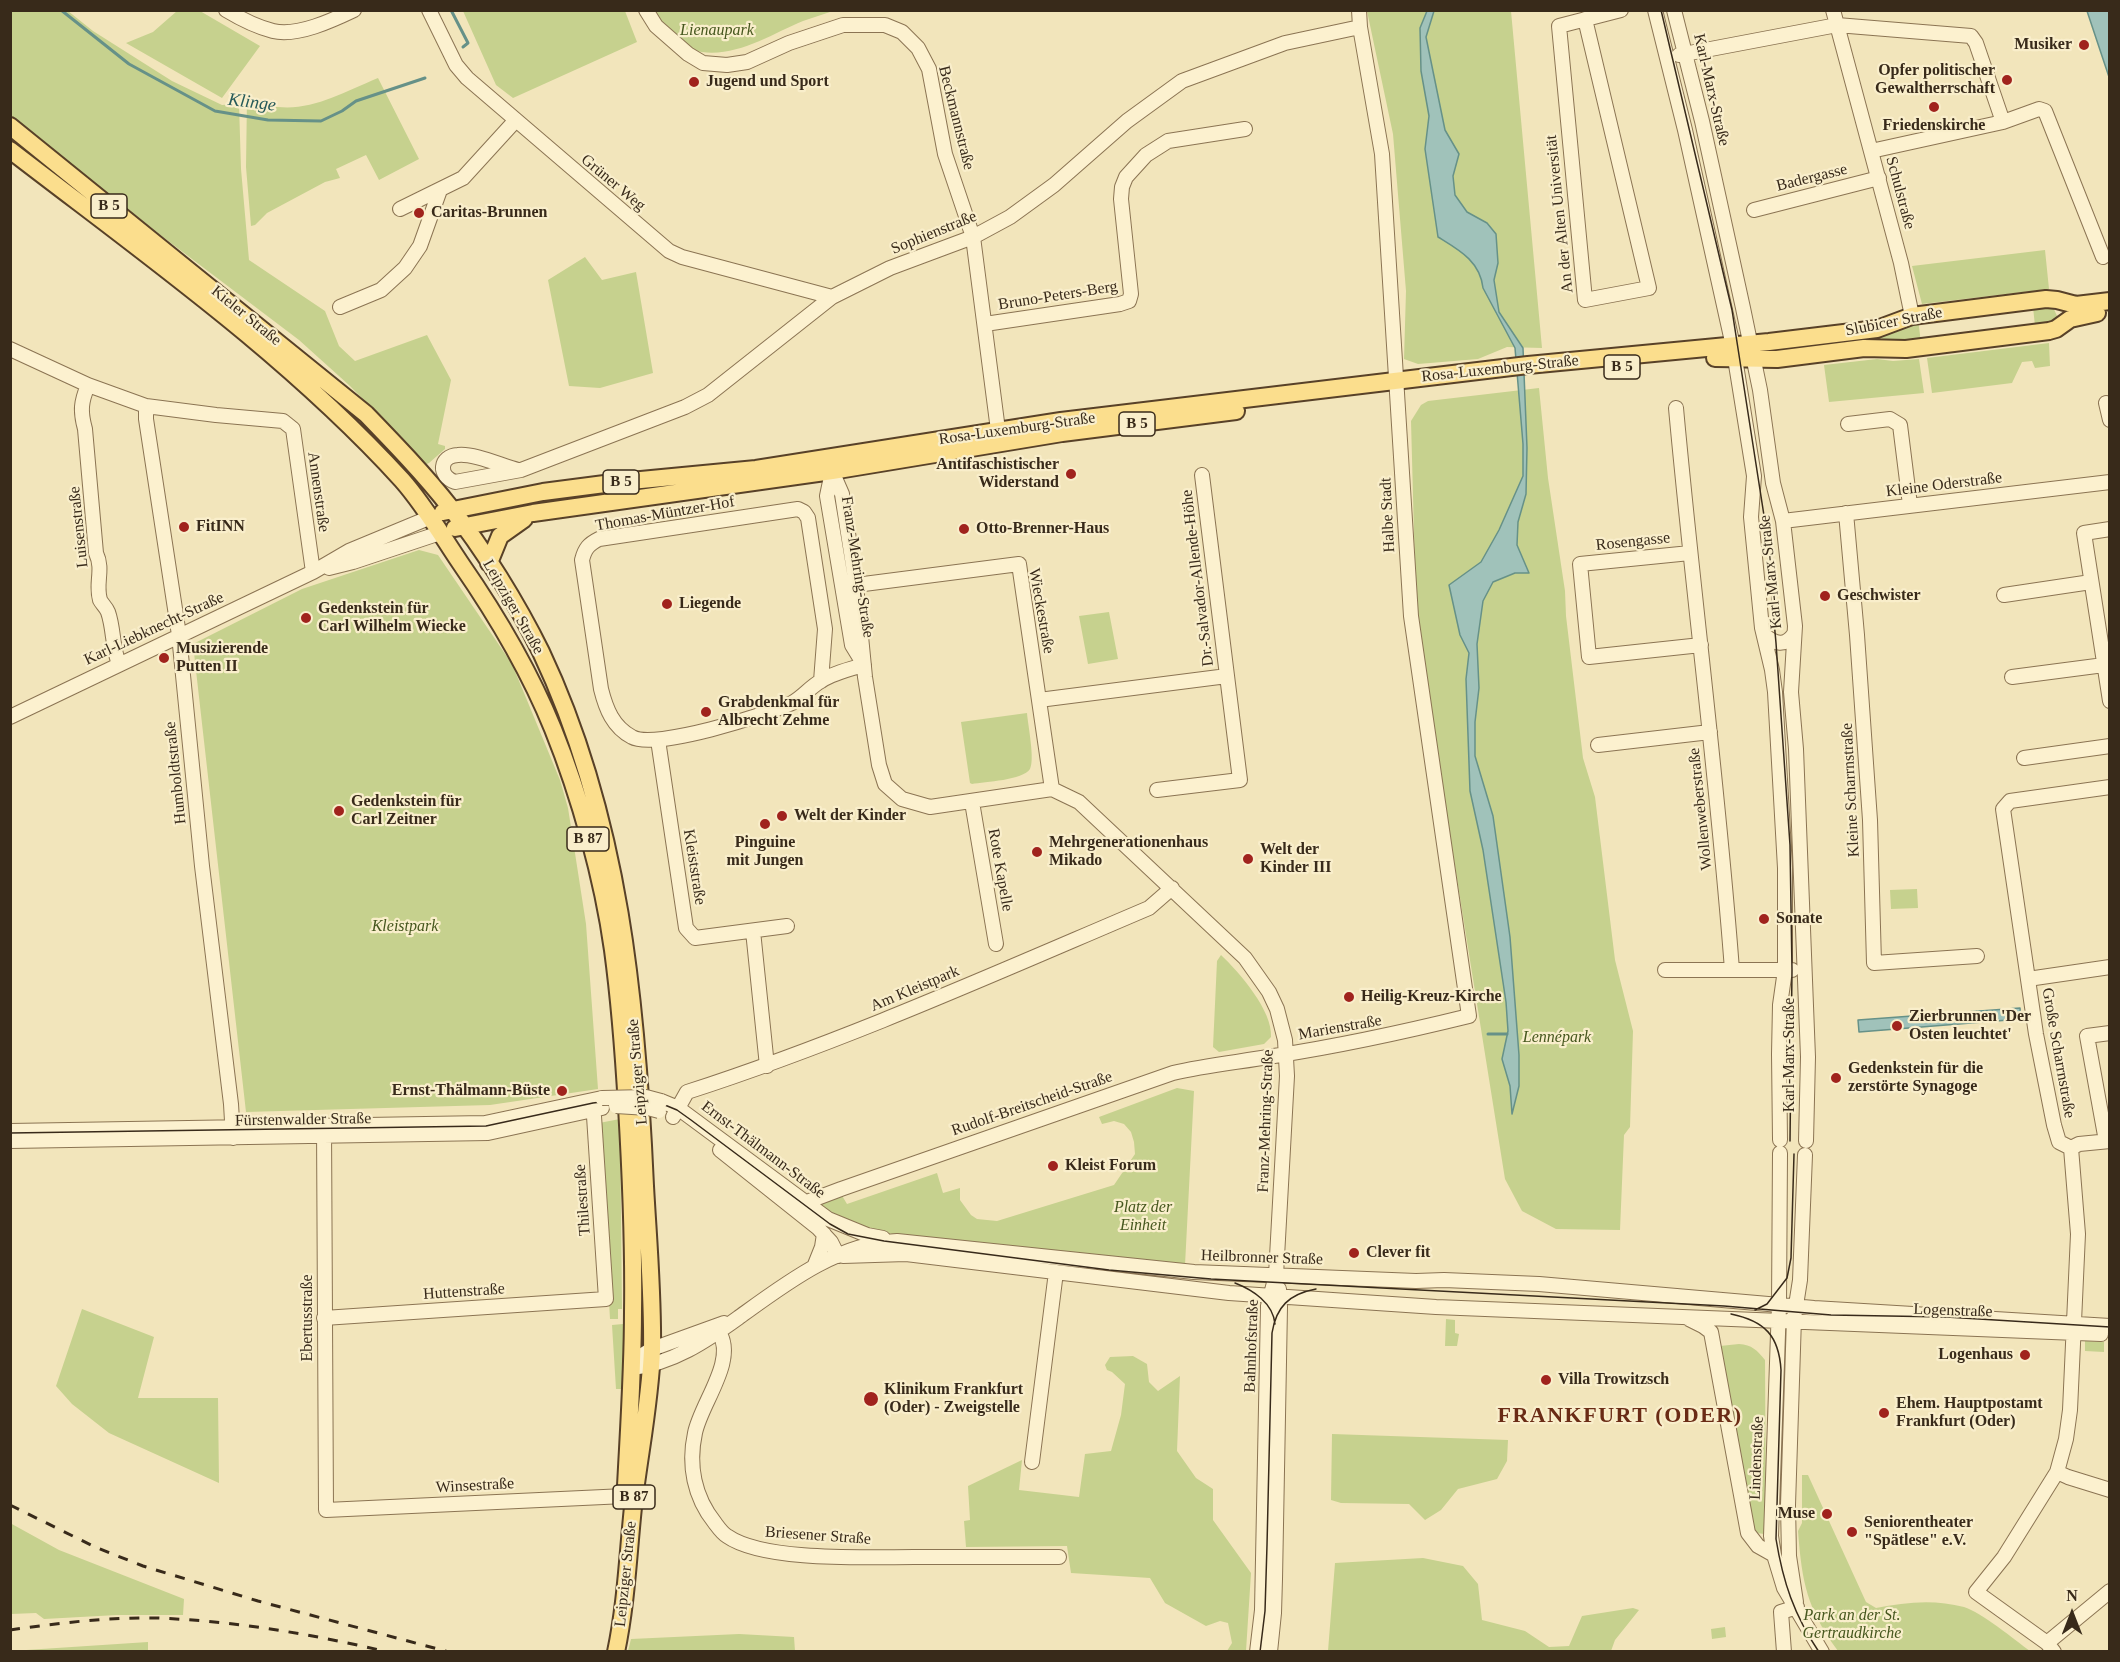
<!DOCTYPE html>
<html>
<head>
<meta charset="utf-8">
<style>
	body { margin:0 }
	#map { position:relative; width:2120px; height:1662px; overflow:hidden; background:#f2e5bb; font-family:"Times New Roman",serif }
	canvas { display:block }
	.frame { position:absolute; inset:0; border:12px solid #382a1a; pointer-events:none }
	.north { position:absolute; left:2042px; top:1584px; width:60px; height:60px; -webkit-text-stroke:4px #f9eecb; paint-order:stroke; rotate:0deg; font-size:16px; font-weight:700; line-height:24px; text-align:center; color:#382a1a }
	.north::after { content:''; display:block; margin:auto; width:21px; height:27px; background:#382a1a; clip-path:polygon(50% 0,100% 100%,50% 72%,0 100%) }
</style>
</head>
<body>
<div id="map">
<canvas width="2120" height="1662"></canvas>
<div class="frame"></div>
<div class="north">N</div>
</div>
<script>
const g = document.querySelector('canvas').getContext('2d');
g.lineJoin = 'round';
function paint(path, color) {
  g.fillStyle = color;
  g.fill(path, 'evenodd');
}
function trace(path, color, width, dash) {
  g.strokeStyle = color;
  g.lineWidth = width;
  g.lineCap = dash ? 'butt' : 'round';
  g.setLineDash(dash || []);
  g.stroke(path);
}
function drawText(font, color, halo, rows, align = 'center') {
  g.font = font + ' "Times New Roman",serif';
  g.lineWidth = 4.5;
  g.setLineDash([]);
  g.textBaseline = 'middle';
  g.strokeStyle = halo;
  g.fillStyle = color;
  for (const [text, x, y, turn = 0] of rows) {
    g.save();
    g.translate(x, y);
    g.rotate((+turn || 0) * Math.PI / 180);
    g.textAlign = isNaN(turn) ? turn : align;
    if (halo) g.strokeText(text, 0, 0);
    g.fillText(text, 0, 0);
    g.restore();
  }
}
const green = new Path2D(`
	M744,10H830V12C821,15 812,18 803,21C769,35 732,61 692,50C680,47 660,22 654,11Z
	M10,11H68L93,31L172,81L222,105L239,104L241,169L249,260L325,311L339,346L355,361L427,335L451,380L438,444L445,446V449L429,463L420,467L393,430L350,386L299,340L159,234L11,116Z
	M200,11L260,46L222,98L126,43L153,32L177,11Z
	M463,11H625L637,42L513,98L496,85Z
	M1367,11H1511L1542,348L1507,347L1478,359L1418,364L1404,359L1406,291L1393,134Z
	M378,78L419,159L379,180L366,155L336,169L340,178L325,182L267,213L255,225L251,226L246,167L247,98C296,121 332,97 378,78Z
	M2045,250L2049,289L1922,304L1912,266Z
	M585,257L602,280L636,272L653,373L600,388L569,386L548,280Z
	M2033,307H2053L2057,316L2056,320L2035,326Z
	M1918,319L1921,343L1850,344V341Z
	M2049,343L2050,366L2035,368L2032,361L2022,362L2012,383L1932,393L1927,358Z
	M1877,359L1893,361L1919,359L1924,393L1829,402L1824,365Z
	M1539,388L1548,478L1565,591L1566,616L1583,758L1595,797L1615,960L1633,1031L1630,1127L1624,1135L1620,1230L1556,1229L1522,1211L1505,1179L1422,660L1416,608L1411,421L1421,405L1428,401Z
	M419,550L438,555L512,664L560,780L568,808L586,924L598,1089L490,1105L246,1112L193,644L302,589Z
	M1109,612L1118,659L1088,664L1079,616Z
	M1027,713C1028,726 1035,759 1030,769C1023,780 985,782 972,784L970,783L961,722Z
	M1917,889L1918,908L1891,909L1890,890Z
	M1221,955C1239,972 1273,1011 1271,1037L1264,1044L1219,1052L1213,1047L1217,961Z
	M1177,1088L1194,1091L1185,1265L1073,1255L892,1234L861,1226L839,1217L818,1203L841,1194L847,1204L937,1173L943,1193L960,1188V1200L971,1215L977,1219L997,1221L1114,1185L1135,1154L1134,1142L1131,1132L1124,1124L1114,1121L1102,1124L1099,1117Z
	M620,1119L622,1309H618V1319H610L599,1123Z
	M82,1309L154,1337L138,1398H218L219,1483L109,1433L72,1404L56,1386Z
	M1446,1319L1455,1320V1333L1459,1334L1457,1346H1445Z
	M623,1324L625,1389H616L612,1325Z
	M2085,1341L2104,1342V1352L2085,1351Z
	M1739,1344C1752,1345 1757,1350 1765,1360L1766,1529L1764,1534L1757,1533L1752,1527L1720,1346Z
	M1133,1356L1147,1364L1149,1382L1158,1391L1180,1376L1177,1451L1196,1478L1213,1489V1520L1251,1573L1246,1651H1227L1232,1643L1228,1623L1220,1621L1206,1626L1165,1603L1150,1578L1071,1573L1067,1546L966,1547L964,1521L970,1520L968,1486L1022,1460L1019,1490L1079,1497L1085,1454L1111,1451L1121,1415L1125,1384L1112,1372L1107,1370L1105,1365L1110,1357Z
	M1332,1434L1508,1440L1507,1461L1497,1479L1458,1489L1441,1510L1425,1520L1409,1504L1341,1503L1331,1500Z
	M1802,1475H1808L1866,1602L1876,1608C1905,1602 1935,1599 1964,1607C1981,1612 2015,1640 2030,1651H1838C1807,1609 1802,1583 1798,1531L1802,1523Z
	M10,1523L59,1550L184,1599L183,1615H117L44,1619L36,1613L11,1614Z
	M1423,1558L1463,1566L1478,1584L1482,1620L1525,1631L1549,1647L1569,1646L1582,1616L1633,1608L1639,1610L1615,1640L1611,1651H1328L1335,1563Z
	M1725,1627L1726,1637L1712,1639L1711,1629Z
	M739,1634L794,1637L795,1651H628L631,1639Z
	M148,1642V1651H11Z`);
const water = new Path2D(`
	M1427,11H1434L1426,37L1445,130L1459,154L1453,176L1455,195L1467,212L1487,223L1496,234L1498,263L1494,280L1499,312L1523,348L1527,448L1526,494L1518,522L1517,545L1529,573H1515L1493,582L1483,601L1477,644L1479,688L1475,722V756L1493,816L1510,937L1519,1055V1086L1512,1114L1510,1086L1502,1059L1508,1031L1506,1002L1483,850L1470,791L1466,679L1469,653L1460,635L1449,585L1481,562L1499,530L1523,476V444L1515,348L1483,288C1480,261 1459,250 1438,237L1425,149L1429,116L1421,71L1420,28Z
	M2087,11H2109V77Z
	M2020,1008L2021,1019L1859,1032L1858,1020Z`);
const stream = new Path2D(`
	M61,10L129,64L215,111L268,120L321,121L342,111L356,101L425,78
	M451,10L468,43L463,47
	M1488,1034H1507`);
const minor = new Path2D(`
	M226,10C241,19 257,27 273,31C297,37 333,20 354,10
	M429,10L456,65L467,78L669,251L682,257L832,297
	M646,10L656,26L688,54L703,63L727,65L747,62L789,43L843,25H885L902,32L918,48L929,69L945,154L973,237L998,430
	M1655,10L1685,130L1733,346L1754,476L1751,517L1762,628L1772,670L1775,692L1785,868V970L1780,1005L1779,1054L1780,1140
	M1674,10L1702,121L1743,308L1760,390L1773,483L1783,521L1795,626L1791,692L1796,749L1808,1057L1806,1141
	M1833,10L1901,263L1912,316
	M1585,19L1649,288L1585,300L1559,26L1621,10
	M1679,55L1837,25L1971,36L1976,43L2003,122
	M1871,151L2003,122L2039,109L2045,111L2103,257
	M400,209L463,178L515,121
	M1754,210L1879,178
	M340,307L381,290L405,268L420,246L440,190
	M985,324L1120,304L1129,301L1131,294L1121,199L1122,187L1126,177L1146,155L1168,141L1245,129
	M10,349L88,385L146,406L216,415L283,421L293,429L313,572
	M88,385C81,402 80,411 85,429L96,553C104,570 95,583 100,600C102,604 106,607 108,612C114,629 112,647 119,664
	M2106,403L2110,420
	M146,406V419L179,635L202,866L231,1104L233,1138
	M1676,408C1693,595 1718,782 1732,970
	M1848,424L1890,419L1900,425L1910,505
	M518,470C502,466 474,453 458,455C439,456 438,476 455,482L521,470L685,407L708,395L832,297L890,268L973,237L1010,217L1054,185L1127,121L1182,81L1285,43L1360,27
	M832,471L842,494L856,585L865,677L879,765L885,784L902,799L930,807L1052,789L1079,802L1245,958L1269,992L1277,1009L1285,1040L1287,1076L1276,1275L1268,1306L1262,1610L1257,1652
	M832,472L827,496L852,645L863,663
	M1846,513L1857,635L1870,820L1874,963L1977,956
	M1783,521L2110,482
	M2110,529L2084,533L2110,701
	M1690,553L1580,564L1589,657L1701,645
	M329,568L353,562L440,533
	M856,585L1019,564L1052,789
	M2004,595L2091,582
	M1764,635C1775,644 1785,647 1794,634
	M2012,677L2104,665
	M821,681L825,629L808,518L804,512L798,509L599,539C589,544 585,548 582,560L601,689C606,709 613,727 632,737C655,750 766,715 792,703C803,697 810,687 821,681C833,673 850,669 864,665
	M1039,700L1227,676
	M10,717L313,572L349,551L431,517
	M658,740L686,928L695,938L787,926
	M1598,745L1710,732
	M2024,758L2110,746
	M1157,790L1240,780L1202,475
	M972,802L996,944
	M753,931L767,1066
	M1665,970H1792
	M2028,979L2110,967
	M661,1101L678,1108L828,1219L867,1235L883,1238
	M673,1117L687,1092C845,1041 996,973 1149,908L1172,888
	M324,1126L326,1510L625,1496
	M10,1131L485,1123L602,1098
	M10,1141L488,1133L602,1108
	M2106,1141L2087,1036L2110,1033
	M2071,1148L2059,1142L2054,1125L2036,1034L2003,809L2010,801L2110,787
	M2071,1148L2079,1144L2110,1141
	M720,1150L818,1228L831,1242L838,1256
	M1780,1153L1779,1305L1771,1536L1774,1555L1784,1588L1822,1652
	M798,1211L804,1203L841,1189L1173,1073C1206,1065 1240,1062 1274,1056C1339,1046 1404,1032 1469,1016L1411,616L1382,154L1360,27L1359,10
	M843,1256L906,1254L1229,1293L1436,1307L2101,1334
	M814,1267L822,1247L824,1234
	M324,1318L606,1299L593,1101
	M1689,1319L1703,1326L1711,1332L1748,1533L1758,1546L1774,1555
	M719,1332C737,1361 701,1403 695,1433C688,1465 694,1497 715,1523C718,1527 722,1533 727,1536C764,1562 868,1557 914,1557C963,1557 1011,1557 1059,1557
	M632,1368C672,1364 706,1341 738,1318C785,1284 838,1243 897,1241L1194,1272L1416,1281L1444,1280L1539,1284L1814,1308L2110,1326
	M632,1368L641,1356L652,1349L724,1323
	M1032,1462L1056,1272
	M2057,1472L2068,1477L2110,1490
	M1796,1602L1789,1556L1788,1505L1794,1318L1800,1280L1805,1155
	M2047,1643L2110,1591
	M1270,1652L1274,1613L1275,1579L1280,1307L1279,1289
	M1784,1652L1781,1612L1797,1607
	M2054,1652L2047,1643L1976,1592L2004,1557L2057,1472L2066,1439L2070,1410L2078,1234L2071,1148`);
const major = new Path2D(`
	M10,126L366,414C395,444 424,474 450,507C483,548 518,605 541,652C620,819 637,1004 645,1186C648,1240 653,1296 652,1350C650,1403 639,1455 633,1507C628,1555 626,1605 616,1652
	M10,150C145,254 287,354 402,480C425,506 442,536 461,564C497,616 529,670 553,729C580,796 603,878 613,950C620,1002 624,1055 627,1107C631,1175 634,1244 633,1312C633,1370 629,1428 626,1486
	M1715,358L1777,359L1864,348L1906,349L2049,331L2056,329L2070,319L2097,313
	M443,512L543,492L620,482L756,469L1061,421L1528,365L1769,342L1877,329L1912,316L2046,299L2057,300L2076,305L2110,301
	M455,528L533,513L832,471L1062,433L1236,411
	M489,563L500,536L524,519`);
const tram = new Path2D(`
	M1661,10L1732,310L1765,522L1776,643L1790,845L1792,970L1790,1141
	M10,1133L486,1126L593,1103L624,1099L647,1100L660,1103L677,1110L691,1120L830,1224L848,1234L884,1241L1109,1270L1211,1279L1724,1306L1831,1315L1946,1317L2110,1327
	M1235,1283C1253,1290 1273,1303 1275,1324
	M1755,1310L1767,1304L1787,1278L1791,1258L1794,1154
	M1731,1314C1765,1321 1779,1336 1781,1370L1776,1539C1783,1582 1794,1615 1819,1652
	M1260,1652L1265,1611L1267,1545L1272,1333C1276,1307 1289,1294 1316,1289`);
const rail = new Path2D(`
	M10,1505L95,1547L143,1566L258,1601L449,1652
	M10,1630C59,1623 108,1617 157,1618C234,1621 312,1634 388,1652`);
const minorBridge = new Path2D(`
	M602,1098L646,1097L661,1101
	M616,1106L648,1108L659,1111`);
const markers = [
	[2084,45,6,"#a0231d"],
	[2007,80,6,"#a0231d"],
	[694,82,6,"#a0231d"],
	[1934,107,6,"#a0231d"],
	[419,213,6,"#a0231d"],
	[1071,474,6,"#a0231d"],
	[184,527,6,"#a0231d"],
	[964,529,6,"#a0231d"],
	[1825,596,6,"#a0231d"],
	[667,604,6,"#a0231d"],
	[306,618,6,"#a0231d"],
	[164,658,6,"#a0231d"],
	[706,712,6,"#a0231d"],
	[339,811,6,"#a0231d"],
	[782,816,6,"#a0231d"],
	[765,824,6,"#a0231d"],
	[1037,852,6,"#a0231d"],
	[1248,859,6,"#a0231d"],
	[1764,919,6,"#a0231d"],
	[1349,997,6,"#a0231d"],
	[1897,1026,6,"#a0231d"],
	[1836,1078,6,"#a0231d"],
	[562,1091,6,"#a0231d"],
	[1053,1166,6,"#a0231d"],
	[1354,1253,6,"#a0231d"],
	[2025,1355,6,"#a0231d"],
	[1546,1380,6,"#a0231d"],
	[871,1399,8,"#a0231d"],
	[1884,1413,6,"#a0231d"],
	[1827,1514,6,"#a0231d"],
	[1852,1532,6,"#a0231d"]
];
const shields = [
	[109,206,36],
	[1622,367,36],
	[1137,424,36],
	[621,482,36],
	[588,839,42],
	[634,1497,42]
];
const shieldNames = [
	["B 5",109,206],
	["B 5",1622,367],
	["B 5",1137,424],
	["B 5",621,482],
	["B 87",588,839],
	["B 87",634,1497]
];
const parkNames = [
	["Lienaupark",717,31],
	["Kleistpark",405,927],
	["Lennépark",1557,1038],
	["Platz der",1143,1208],
	["Einheit",1143,1226],
	["Park an der St.",1852,1616],
	["Gertraudkirche",1852,1634]
];
const poiNames = [
	["Musiker",2072,45,"right"],
	["Opfer politischer",1995,71,"right"],
	["Gewaltherrschaft",1995,89,"right"],
	["Jugend und Sport",706,82],
	["Friedenskirche",1934,126,"center"],
	["Caritas-Brunnen",431,213],
	["Antifaschistischer",1059,465,"right"],
	["Widerstand",1059,483,"right"],
	["FitINN",196,527],
	["Otto-Brenner-Haus",976,529],
	["Geschwister",1837,596],
	["Liegende",679,604],
	["Gedenkstein für",318,609],
	["Carl Wilhelm Wiecke",318,627],
	["Musizierende",176,649],
	["Putten II",176,667],
	["Grabdenkmal für",718,703],
	["Albrecht Zehme",718,721],
	["Gedenkstein für",351,802],
	["Carl Zeitner",351,820],
	["Welt der Kinder",794,816],
	["Pinguine",765,843,"center"],
	["mit Jungen",765,861,"center"],
	["Mehrgenerationenhaus",1049,843],
	["Mikado",1049,861],
	["Welt der",1260,850],
	["Kinder III",1260,868],
	["Sonate",1776,919],
	["Heilig-Kreuz-Kirche",1361,997],
	["Zierbrunnen 'Der",1909,1017],
	["Osten leuchtet'",1909,1035],
	["Gedenkstein für die",1848,1069],
	["zerstörte Synagoge",1848,1087],
	["Ernst-Thälmann-Büste",550,1091,"right"],
	["Kleist Forum",1065,1166],
	["Clever fit",1366,1253],
	["Logenhaus",2013,1355,"right"],
	["Villa Trowitzsch",1558,1380],
	["Klinikum Frankfurt",884,1390],
	["(Oder) - Zweigstelle",884,1408],
	["Ehem. Hauptpostamt",1896,1404],
	["Frankfurt (Oder)",1896,1422],
	["Muse",1815,1514,"right"],
	["Seniorentheater",1864,1523],
	["\"Spätlese\" e.V.",1864,1541]
];
const streetNames = [
	["Karl-Marx-Straße",1711,90,77],
	["Beckmannstraße",956,118,76],
	["Badergasse",1812,178,-14],
	["Grüner Weg",613,183,40],
	["Schulstraße",1900,193,75],
	["An der Alten Universität",1560,214,-96],
	["Sophienstraße",934,233,-22],
	["Bruno-Peters-Berg",1058,296,-9],
	["Kieler Straße",246,316,39],
	["Slubicer Straße",1894,322,-11],
	["Rosa-Luxemburg-Straße",1500,369,-6],
	["Rosa-Luxemburg-Straße",1017,429,-8],
	["Kleine Oderstraße",1944,485,-7],
	["Annenstraße",318,492,82],
	["Thomas-Müntzer-Hof",665,514,-10],
	["Halbe Stadt",1388,515,-93],
	["Luisenstraße",79,527,-96],
	["Rosengasse",1633,542,-6],
	["Franz-Mehring-Straße",857,567,81],
	["Karl-Marx-Straße",1771,572,-96],
	["Dr.-Salvador-Allende-Höhe",1198,578,-97],
	["Leipziger Straße",513,607,60],
	["Wieckestraße",1041,611,80],
	["Karl-Liebknecht-Straße",154,629,-25],
	["Humboldtstraße",176,773,-96],
	["Kleine Scharrnstraße",1851,790,-93],
	["Wollenweberstraße",1701,809,-96],
	["Kleiststraße",694,867,81],
	["Rote Kapelle",1000,870,80],
	["Am Kleistpark",915,989,-23],
	["Marienstraße",1340,1028,-10],
	["Große Scharrnstraße",2058,1053,80],
	["Karl-Marx-Straße",1790,1055,-90],
	["Leipziger Straße",638,1072,-95],
	["Rudolf-Breitscheid-Straße",1032,1104,-19],
	["Fürstenwalder Straße",303,1120,-1],
	["Franz-Mehring-Straße",1266,1121,-88],
	["Ernst-Thälmann-Straße",763,1150,37],
	["Thilestraße",583,1200,-94],
	["Heilbronner Straße",1262,1258,2],
	["Huttenstraße",464,1292,-4],
	["Logenstraße",1953,1311,2],
	["Ebertusstraße",308,1318,-90],
	["Bahnhofstraße",1252,1346,-88],
	["Lindenstraße",1757,1458,-88],
	["Winsestraße",475,1486,-3],
	["Briesener Straße",818,1536,4],
	["Leipziger Straße",626,1574,-84]
];
const waterNames = [
	["Klinge",252,103,7]
];
const districtNames = [
	["FRANKFURT (ODER)",1620,1416]
];
paint(green, '#c6d18e');
paint(water, '#a0c2ba');
trace(water, '#669188', 1.5);
trace(stream, '#669188', 3);
trace(minor, '#8b7453', 16);
trace(major, '#584128', 20);
trace(minor, '#fcf1cf', 14);
trace(major, '#fbde8d', 16);
trace(tram, '#382a1a', 1.5);
trace(rail, '#382a1a', 3, [10, 10]);
trace(minorBridge, '#8b7453', 16, []);
trace(minorBridge, '#fcf1cf', 14);
for (const [x, y, r, color] of markers) {
  const dot = new Path2D();
  dot.arc(x, y, r, 0, 2 * Math.PI);
  g.fillStyle = color;
  g.fill(dot);
  trace(dot, '#f9eecb', 2);
}
for (const [x, y, w] of shields) {
  const box = new Path2D();
  box.roundRect(x - w / 2, y - 12, w, 24, 4.5);
  g.fillStyle = '#f9eecb';
  g.fill(box);
  trace(box, '#382a1a', 1.5);
}
drawText('bold 15px', '#382a1a', null, shieldNames);
drawText('italic 16px', '#46571e', '#f9eecb', parkNames);
drawText('bold 16px', '#382a1a', '#f9eecb', poiNames, 'left');
drawText('16px', '#382a1a', '#f9eecb', streetNames);
drawText('italic 18px', '#275a59', '#f9eecb', waterNames);
g.letterSpacing = '1.5px';
drawText('bold 22px', '#6a2b15', '#f9eecb', districtNames);
g.letterSpacing = '0px';
</script>
</body>
</html>
